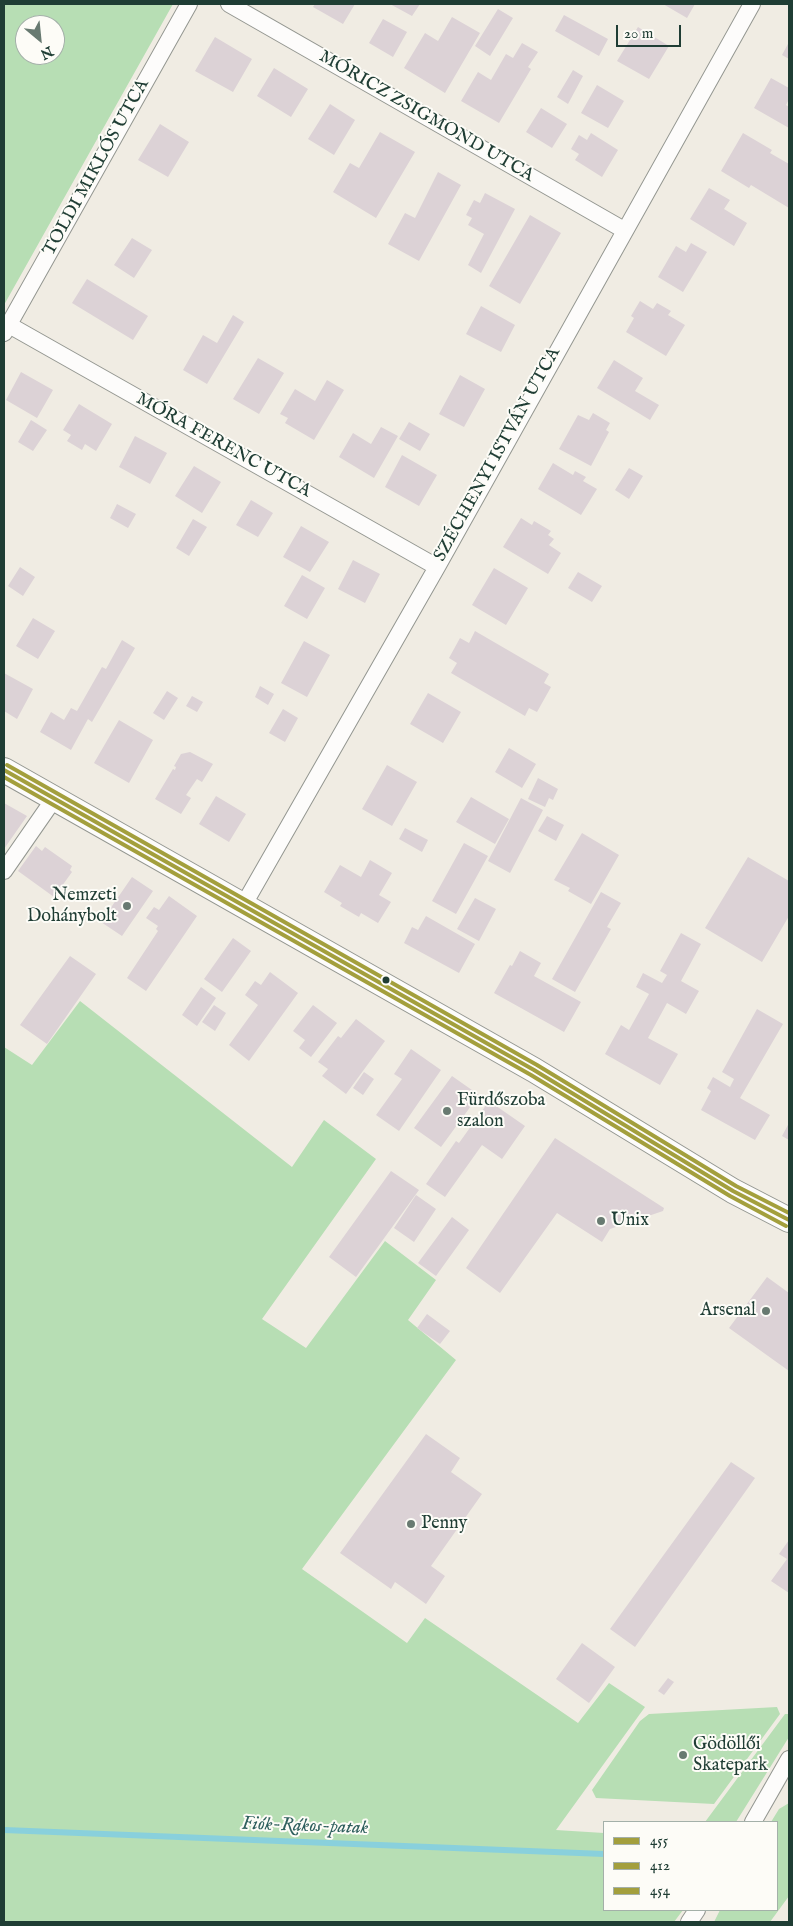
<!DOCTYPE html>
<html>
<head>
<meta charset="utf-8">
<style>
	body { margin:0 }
	#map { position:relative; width:793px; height:1926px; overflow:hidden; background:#f0ece3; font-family:"IM FELL English",serif }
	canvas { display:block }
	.frame { position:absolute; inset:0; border:5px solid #1f3d34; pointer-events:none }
	.legend { position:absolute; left:603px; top:1821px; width:175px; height:90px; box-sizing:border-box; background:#fdfcf7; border:1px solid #a4b0a9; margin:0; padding:6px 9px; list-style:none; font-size:15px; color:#1f3d34 }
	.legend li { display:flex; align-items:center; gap:10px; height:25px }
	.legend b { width:25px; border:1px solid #a4b0a9 }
	.north { position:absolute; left:15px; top:15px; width:50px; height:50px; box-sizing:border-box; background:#fdfcf7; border:1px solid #a4b0a9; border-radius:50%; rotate:152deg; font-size:14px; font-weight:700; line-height:20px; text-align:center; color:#1f3d34 }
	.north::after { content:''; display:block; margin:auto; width:18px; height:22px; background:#687a71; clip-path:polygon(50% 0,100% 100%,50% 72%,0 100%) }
	.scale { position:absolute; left:616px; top:25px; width:65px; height:22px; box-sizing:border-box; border:2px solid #1f3d34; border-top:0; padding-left:6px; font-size:15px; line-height:18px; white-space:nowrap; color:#1f3d34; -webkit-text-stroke:4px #fdfcf7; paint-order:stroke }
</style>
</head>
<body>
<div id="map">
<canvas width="793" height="1926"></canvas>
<div class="frame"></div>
<ul class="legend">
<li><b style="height:6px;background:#a39f3d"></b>455</li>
<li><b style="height:6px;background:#a39f3d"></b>412</li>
<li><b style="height:6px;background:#a39f3d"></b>454</li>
</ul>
<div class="north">N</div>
<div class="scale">20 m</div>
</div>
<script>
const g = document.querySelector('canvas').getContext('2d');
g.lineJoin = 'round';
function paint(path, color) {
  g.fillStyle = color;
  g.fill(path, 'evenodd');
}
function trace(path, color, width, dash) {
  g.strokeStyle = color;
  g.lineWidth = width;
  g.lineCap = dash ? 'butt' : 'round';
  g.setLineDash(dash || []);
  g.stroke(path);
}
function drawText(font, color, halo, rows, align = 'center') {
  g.font = font + ' "IM FELL English",serif';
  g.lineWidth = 4;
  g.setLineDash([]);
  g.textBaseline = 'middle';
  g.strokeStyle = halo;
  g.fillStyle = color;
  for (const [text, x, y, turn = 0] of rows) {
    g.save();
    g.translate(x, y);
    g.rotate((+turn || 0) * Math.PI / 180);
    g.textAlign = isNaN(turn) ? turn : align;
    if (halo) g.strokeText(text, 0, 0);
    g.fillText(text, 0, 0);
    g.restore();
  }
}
const green = new Path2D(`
	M4,4H173L4,305ZM25,25H55V55H25Z
	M80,1001L292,1167L324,1120L376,1159L262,1319L306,1348L385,1241L436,1280L408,1320L456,1360L302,1569L407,1643L425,1618L578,1723L609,1683L645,1707L556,1830L604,1833V1910H683L674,1922H4V1047L32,1065Z
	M777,1707L780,1714L714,1804L596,1798L592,1790L640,1721L649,1714Z
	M785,1714H789V1737L736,1822H705Z
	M789,1803V1896L770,1922H714L720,1910H777V1822H771L779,1809Z`);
const stream = new Path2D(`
	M4,1830L604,1854`);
const building = new Path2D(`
	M315,4H355L343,24L313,7Z
	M390,4H420L412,16Z
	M663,4H695L687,18Z
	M498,9L513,18L490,56L475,46Z
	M564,15L608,39L599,56L555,31Z
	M452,17L480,33L445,93L404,68L425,33L438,41Z
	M383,19L407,32L393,57L369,43Z
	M638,27L669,46L649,79L617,61Z
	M215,37L252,59L233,92L195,71Z
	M789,42V59L782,55Z
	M522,43L538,52L528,67L531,69L499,123L461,101L478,72L491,80L506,54L513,58Z
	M274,68L308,89L291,117L257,96Z
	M573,70L583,76L568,104L557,97Z
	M771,78L789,88V99L786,105L789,107V128L754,108Z
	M597,85L624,101L608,128L581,113Z
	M330,104L355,120L334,155L308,139Z
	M541,108L567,124L552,148L526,132Z
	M160,124L189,142L168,177L138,160Z
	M380,132L415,152L376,218L333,192L350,163L359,168Z
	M591,133L618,150L602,177L575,160L579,154L571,149L579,135L587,140Z
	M743,133L772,150L770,153L789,164V208L751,185L749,188L721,171Z
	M438,172L461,185L419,261L388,244L405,213L415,218Z
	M709,188L730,200L724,209L747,223L734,246L690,219Z
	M485,193L515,209L481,273L468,265L484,234L468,225L472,218L466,215L474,200L480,203Z
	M530,215L561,233L520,304L489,286Z
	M132,238L152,250L134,278L114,265Z
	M691,243L707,252L683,292L658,277L676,246L686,252Z
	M87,279L148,316L133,340L72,303Z
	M640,301L653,309L657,303L671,311L668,315L685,325L666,356L626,332L634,318L631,316Z
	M481,306L515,325L501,352L466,334Z
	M233,315L244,322L207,384L183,370L203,335L217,343Z
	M258,358L284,373L259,414L233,399Z
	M614,360L643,378L635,391L659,405L650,420L597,388Z
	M21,372L53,390L37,418L6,400Z
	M460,375L485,389L464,427L439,414Z
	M327,380L344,390L314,440L285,423L288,418L280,414L295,389L315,401Z
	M79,404L112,424L96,451L85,444L82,450L67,441L71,435L63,430Z
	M593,413L610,423L606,430L609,432L591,466L559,449L578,415L589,420Z
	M31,420L47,430L33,451L18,442Z
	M409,422L430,434L420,451L399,439Z
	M381,427L398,436L374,478L339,457L353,433L371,444Z
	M135,436L167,453L150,484L119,467Z
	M402,455L437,475L419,506L385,487Z
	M553,463L573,475L575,471L586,477L583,481L597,489L581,515L538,489Z
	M194,466L221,482L202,513L175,496Z
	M629,468L643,476L629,499L615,490Z
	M251,500L273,513L258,537L236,525Z
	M117,504L136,514L128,528L110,518Z
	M521,518L532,525L534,521L551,531L548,535L554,539L549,545L561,553L548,574L503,547Z
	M193,519L207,527L189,556L176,548Z
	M301,526L329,542L310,572L283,557Z
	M353,560L380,574L365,603L338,589Z
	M20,567L35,577L23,596L8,586Z
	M494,568L528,588L506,625L472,605Z
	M578,572L602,586L592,602L568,588Z
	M302,575L325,588L307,619L284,606Z
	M33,618L55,631L38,659L16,646Z
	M475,631L549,674L544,683L551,687L537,712L529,708L525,716L451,673L457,663L449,658L460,638L469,643Z
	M122,640L135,648L92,722L88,719L71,750L40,732L51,712L64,720L71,708L77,711L102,667L106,669Z
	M304,641L330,655L307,697L281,683Z
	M4,673L33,689L17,719L4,711Z
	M260,686L274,694L268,705L255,697Z
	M167,691L178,698L164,720L153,713Z
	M428,693L461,712L443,743L410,724Z
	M192,696L203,702L197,712L186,706Z
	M283,709L298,718L285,742L269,733Z
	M119,720L153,740L129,783L94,763Z
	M509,748L536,764L522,788L495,772Z
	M190,752L213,764L202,782L197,779L186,795L191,798L181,814L155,799L173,769L175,770L176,767L174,766L181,754Z
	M387,765L417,782L392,826L362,809Z
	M538,778L558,789L553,800L549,798L545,807L528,799Z
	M216,796L246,814L229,842L199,824Z
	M471,797L509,819L495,844L456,822Z
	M521,798L543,810L510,873L488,861Z
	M4,803L27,816L4,849Z
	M547,816L564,825L556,841L538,831Z
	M405,828L428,840L422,852L399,839Z
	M582,833L619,855L591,904L568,891L570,888L554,880Z
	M464,843L488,856L456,914L432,901Z
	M36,846L42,851L45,847L72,866L70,870L72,872L54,897L18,871Z
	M748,857L789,881V916L762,962L705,928Z
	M370,860L392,873L379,895L391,902L378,923L361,913L359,917L340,906L342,903L324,892L340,865L361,877Z
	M132,877L153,891L122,936L101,922Z
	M601,892L621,903L607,927L611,929L575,992L552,979Z
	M169,896L197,916L146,991L127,978L158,931L156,929L158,926L146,918L154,907L159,910Z
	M475,898L496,909L479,941L457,929Z
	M426,916L475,944L459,973L404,943L412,927L418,930Z
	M681,933L701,944L681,981L699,991L686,1014L667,1003L648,1038L678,1054L660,1085L605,1054L621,1025L629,1030L649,994L636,987L643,973L662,983L667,975L660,971Z
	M233,938L251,951L222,992L204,979Z
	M520,951L541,963L534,976L581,1002L564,1032L494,993L510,965L512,966Z
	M70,956L96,974L47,1044L20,1025Z
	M270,972L298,993L249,1061L229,1045L258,1005L245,995L255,981L261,985Z
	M201,987L216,998L197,1026L182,1015Z
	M214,1005L226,1013L215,1031L202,1022Z
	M313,1005L337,1023L311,1057L299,1048L305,1040L293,1031Z
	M757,1009L783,1024L740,1098L770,1115L755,1140L701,1110L711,1091L707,1088L713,1077L730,1087L734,1079L722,1072Z
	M356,1019L385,1041L346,1094L322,1076L328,1069L318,1062L338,1036L341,1038Z
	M411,1049L441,1070L399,1131L376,1115L402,1079L394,1074Z
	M364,1072L374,1079L363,1095L353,1088Z
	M452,1076L479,1095L441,1147L414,1128Z
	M489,1101L525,1126L502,1159L482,1145L445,1197L426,1184L456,1141L459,1143Z
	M789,1123V1140L782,1136Z
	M555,1138L664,1208L663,1211L610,1229L602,1242L557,1213L500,1293L466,1268Z
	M391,1171L419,1190L356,1277L329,1257Z
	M416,1195L436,1209L414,1242L394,1228Z
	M452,1217L469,1230L436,1276L418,1263Z
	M767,1277L789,1293V1371L729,1328Z
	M427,1314L450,1331L440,1344L417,1328Z
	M426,1434L460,1458L451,1472L482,1494L431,1566L445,1576L426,1604L395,1582L391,1589L340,1553Z
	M731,1462L755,1478L635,1647L610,1629Z
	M789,1540V1593L771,1581L787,1559L779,1554Z
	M582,1643L615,1667L589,1703L556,1679Z
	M668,1678L674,1682L664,1695L658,1691Z`);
const street = new Path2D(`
	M229,4L624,230
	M9,325L437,567
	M4,333L189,4
	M4,871L54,799
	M243,906L437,567L752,4
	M753,1822L789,1759
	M689,1922L697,1910`);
const secondary = new Path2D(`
	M4,770L534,1070L733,1191L789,1220`);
const bus1 = new Path2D(`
	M4,770L534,1070L733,1191L789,1220`);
const bus2 = new Path2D(`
	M4,777L531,1075L730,1196L786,1226`);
const bus3 = new Path2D(`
	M7,765L537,1065L736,1186L789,1213`);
const markers = [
	[127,906,5,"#687a71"],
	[386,980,4.5,"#1f3d34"],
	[447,1111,5,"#687a71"],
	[601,1221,5,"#687a71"],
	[766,1311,5,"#687a71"],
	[411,1524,5,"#687a71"],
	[683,1755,5,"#687a71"]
];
const streetNames = [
	["MÓRICZ ZSIGMOND UTCA",426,117,30],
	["TOLDI MIKLÓS UTCA",97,168,-61],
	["MÓRA FERENC UTCA",223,446,29],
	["SZÉCHENYI ISTVÁN UTCA",498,455,-61]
];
const poiNames = [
	["Nemzeti",117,896,"right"],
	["Dohánybolt",117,917,"right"],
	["Fürdőszoba",457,1101],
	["szalon",457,1122],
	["Unix",611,1221],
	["Arsenal",756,1311,"right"],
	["Penny",421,1524],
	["Gödöllői",693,1745],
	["Skatepark",693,1766]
];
const waterNames = [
	["Fiók-Rákos-patak",305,1827,2]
];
paint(green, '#b7deb4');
trace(stream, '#89d0dc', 6);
paint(building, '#dcd2d6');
trace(street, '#939690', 18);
trace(secondary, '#939690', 26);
trace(street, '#fdfcfb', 16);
trace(secondary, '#fdfcfb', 24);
trace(bus1, '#a39f3d', 4);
trace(bus2, '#a39f3d', 4);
trace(bus3, '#a39f3d', 4);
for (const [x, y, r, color] of markers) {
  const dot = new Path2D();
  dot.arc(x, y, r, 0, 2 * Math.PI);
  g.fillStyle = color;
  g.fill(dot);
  trace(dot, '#fdfcf7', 2);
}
drawText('18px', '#1f3d34', '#fdfcf7', streetNames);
drawText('18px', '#1f3d34', '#fdfcf7', poiNames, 'left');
drawText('italic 19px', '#2e5f5d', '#fdfcf7', waterNames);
</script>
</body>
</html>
